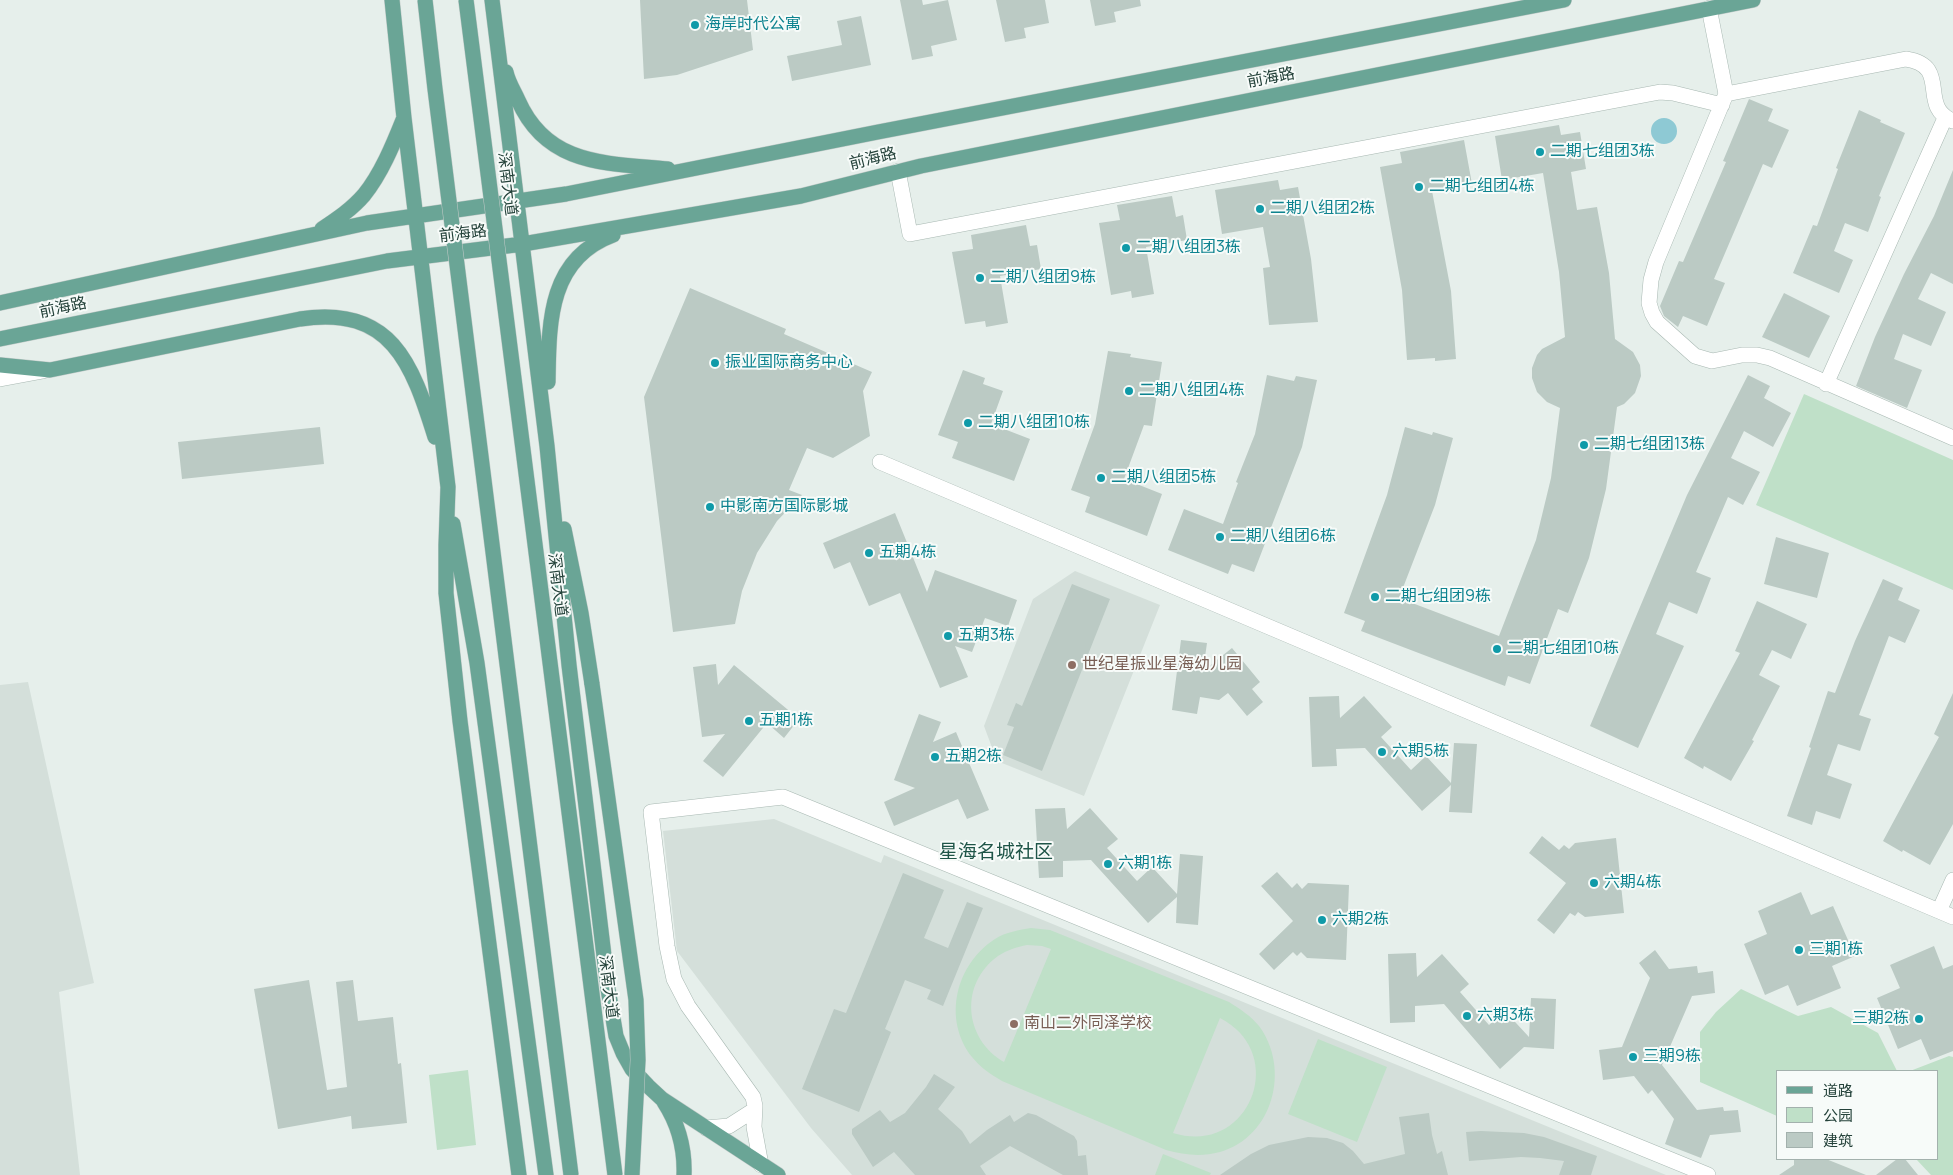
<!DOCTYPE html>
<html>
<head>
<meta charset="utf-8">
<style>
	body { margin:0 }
	#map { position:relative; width:1953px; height:1175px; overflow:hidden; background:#e6efeb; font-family:Manrope,"Noto Sans SC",sans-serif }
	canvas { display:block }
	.legend { position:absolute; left:1776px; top:1070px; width:162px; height:90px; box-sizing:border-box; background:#f7fbf9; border:1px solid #a3b1ad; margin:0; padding:6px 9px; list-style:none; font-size:15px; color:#24423a }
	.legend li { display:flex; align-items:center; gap:10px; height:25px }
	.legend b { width:25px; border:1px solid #a3b1ad }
</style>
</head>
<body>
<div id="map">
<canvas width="1953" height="1175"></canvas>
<ul class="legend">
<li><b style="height:6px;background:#6aa596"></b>道路</li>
<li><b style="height:14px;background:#bfe0c8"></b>公园</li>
<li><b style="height:14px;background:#bbcac4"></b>建筑</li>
</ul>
</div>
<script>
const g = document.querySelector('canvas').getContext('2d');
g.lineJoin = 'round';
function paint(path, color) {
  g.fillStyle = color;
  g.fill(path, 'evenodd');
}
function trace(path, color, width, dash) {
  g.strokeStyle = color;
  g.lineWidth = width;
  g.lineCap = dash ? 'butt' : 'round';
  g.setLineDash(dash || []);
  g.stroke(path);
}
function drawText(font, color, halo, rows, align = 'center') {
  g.font = font + ' Manrope,"Noto Sans SC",sans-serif';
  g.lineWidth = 4;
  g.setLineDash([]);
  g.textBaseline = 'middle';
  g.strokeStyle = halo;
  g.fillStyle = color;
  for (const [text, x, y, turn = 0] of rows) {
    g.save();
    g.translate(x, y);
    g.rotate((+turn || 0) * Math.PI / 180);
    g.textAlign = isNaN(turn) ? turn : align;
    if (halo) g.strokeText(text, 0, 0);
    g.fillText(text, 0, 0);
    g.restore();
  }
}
const built = new Path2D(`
	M1075,571L1160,605L1084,796L997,761L984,726L1033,599Z
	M28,682L94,983L59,992L80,1175H0V685Z
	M774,819L881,863L884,855L1666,1175H852L811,1128L677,951L663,831Z`);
const green = new Path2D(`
	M1804,394L1953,460V590L1756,505Z
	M1031,928L1050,930L1229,1002C1240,1009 1251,1016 1259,1026C1291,1069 1273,1137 1220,1152C1201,1157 1184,1155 1166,1150L1002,1081C990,1074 980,1067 972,1057C942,1019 956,964 995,939C1006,932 1019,930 1031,928ZM1027,945L1042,946L1051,949L1004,1062C964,1039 959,984 998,956C1007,950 1017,947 1027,945ZM1220,1018C1290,1054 1249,1157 1173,1133Z
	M1741,989L1798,1016L1831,1007L1878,1033L1897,1071H1777V1116L1700,1082V1032L1716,1012Z
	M1318,1039L1387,1067L1357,1142L1288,1114Z
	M1949,1056L1953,1057V1175H1931L1916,1159H1937V1071H1910Z
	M468,1070L476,1145L437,1150L429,1075Z
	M1163,1154L1211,1173L1210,1175H1155Z`);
const water = new Path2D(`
	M1651 131a13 13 0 1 1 26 0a13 13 0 1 1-26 0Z`);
const building = new Path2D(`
	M640,0H747L753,50L677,75L644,79Z
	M900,0H922L923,5L948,0L957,40L931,46L933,56L912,60Z
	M996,0H1045L1049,23L1024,28L1026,38L1005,42Z
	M1090,0H1140L1141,6L1114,12L1116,22L1095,26Z
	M861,16L871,65L792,81L787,56L842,45L837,21Z
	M1749,99L1773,109L1768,121L1789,130L1772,168L1763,164L1714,279L1725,283L1707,326L1683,316L1678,327L1664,316L1660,306L1679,261L1683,262L1726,162L1723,161Z
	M1859,110L1881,120L1880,122L1905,133L1879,196L1881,197L1868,232L1845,223L1834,251L1853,260L1839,293L1793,273L1813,225L1817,226L1838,169L1836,168Z
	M1559,125L1561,135L1580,132L1586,169L1571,172L1577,210L1597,207L1609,273L1615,339L1633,352L1640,365L1641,376L1635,393L1624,404L1617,407L1606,489L1589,558L1568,613L1558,609L1530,684L1508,676L1505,686L1361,631L1365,621L1344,613L1387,495L1405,427L1432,435L1433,432L1453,438L1435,505L1399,598L1499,636L1536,540L1551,478L1560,408L1547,402L1537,392L1532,378V368L1537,355L1542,349L1565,337L1559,272L1543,173L1502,180L1495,136Z
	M1464,140L1472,184L1432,191L1451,291L1456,359L1435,361V358L1407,360L1402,290L1380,167L1402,163L1400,152Z
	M1953,170V284L1931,273L1918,299L1946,312L1931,346L1903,334L1894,359L1922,370L1907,408L1856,386L1875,337L1904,274L1934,216Z
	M1278,180L1280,190L1298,187L1311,259L1318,322L1269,325L1263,268L1270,267L1263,227L1222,234L1215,190Z
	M1172,196L1176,217L1183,215L1187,240L1146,247L1154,294L1132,298L1131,291L1111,295L1099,223L1120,220L1117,205Z
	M1026,225L1030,246L1037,245L1041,269L1000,276L1008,323L986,327L985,321L965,324L952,252L973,249L971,235Z
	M690,288L786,329L784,334L872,372L863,391L870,436L833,458L807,448L789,490L802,495L777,521L757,553L742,591L735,624L673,632L644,397Z
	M1784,293L1830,316L1809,358L1762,337Z
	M1108,351L1131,354L1130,357L1162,362L1152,426L1144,425L1124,479L1162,494L1147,536L1085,512L1090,497L1071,490L1095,424Z
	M963,370L985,378L983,384L1003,391L991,424L1030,439L1014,481L952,458L958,442L938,435Z
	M1267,375L1294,381L1296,376L1317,380L1302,447L1254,572L1232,564L1228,574L1168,550L1184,509L1223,524L1238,483L1236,482L1255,434Z
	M1748,375L1770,386L1764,398L1791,413L1773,447L1744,431L1731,458L1760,472L1743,505L1728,497L1696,572L1711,578L1697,614L1669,602L1656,634L1684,646L1638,748L1590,726L1687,495Z
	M320,427L324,464L182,479L178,442Z
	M895,513L927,592L935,570L1017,600L1008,626L985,618L972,652L955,646L968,677L940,688L900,593L869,606L850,562L834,569L823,543Z
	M1776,537L1829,553L1817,598L1764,584Z
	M1883,579L1903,588L1898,600L1920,610L1905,643L1889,636L1859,715L1871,719L1860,751L1838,744L1827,775L1852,784L1840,819L1816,811L1812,825L1787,816L1811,748L1809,747L1828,691L1835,693L1855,641Z
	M1072,584L1110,599L1042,771L1003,755L1014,727L1007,725L1016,703L1022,706Z
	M1757,601L1807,624L1791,659L1772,650L1759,675L1780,686L1752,740L1754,741L1731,781L1704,766L1703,769L1684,758L1740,653L1735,651Z
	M1181,640L1207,643L1203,671L1232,648L1260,682L1252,689L1263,702L1247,716L1228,693L1219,700L1200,697L1197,714L1172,710Z
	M716,664L718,685L734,665L799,719L784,738L767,723L723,777L703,761L725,734L702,737L693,667Z
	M1953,693V824L1930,865L1903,850L1902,852L1883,841L1939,737L1934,734Z
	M1339,696L1340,718L1364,696L1392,727L1381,737L1411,770L1426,756L1451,783L1454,743L1477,744L1472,813L1449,812L1451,785L1422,811L1365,748L1336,749L1337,766L1312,767L1309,697Z
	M919,714L941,722L933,742L956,732L989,810L967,819L958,799L894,826L884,802L915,788L894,780Z
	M1065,808L1067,829L1090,808L1118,839L1107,848L1137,881L1152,867L1177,894L1180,854L1203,856L1198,925L1176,923L1177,897L1148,923L1091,860L1063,861V877L1039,878L1035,809Z
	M1542,836L1559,850L1564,845L1569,849L1575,843L1616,838L1624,913L1585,917L1578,912L1575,916L1570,913L1554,934L1537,920L1566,883L1529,853Z
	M1277,872L1292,888L1297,883L1302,889L1308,883L1349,885L1346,960L1307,958L1301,952L1297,956L1293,952L1274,970L1259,954L1293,921L1261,886Z
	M903,873L944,890L924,938L948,948L967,902L983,908L943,1006L927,999L931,990L905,980L885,1029L891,1032L859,1112L802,1089L834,1009L846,1013Z
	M1801,892L1811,915L1833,906L1855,956L1832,966L1841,988L1797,1006L1788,985L1765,995L1744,944L1767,934L1758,911Z
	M1934,946L1943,969L1953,965V1051L1930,1060L1921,1039L1898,1049L1877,998L1900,988L1890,965Z
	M1655,950L1669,969L1697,966L1698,973L1713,971L1715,993L1692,996L1662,1065L1697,1110L1723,1107L1724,1111L1738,1110L1741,1132L1710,1135L1701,1158L1665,1144L1674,1119L1652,1090L1648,1094L1634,1076L1603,1080L1599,1050L1622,1047L1650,978L1639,963Z
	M1416,953L1417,977L1442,954L1469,984L1460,992L1489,1025L1504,1010L1529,1037L1531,998L1556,999L1554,1049L1524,1047L1500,1069L1444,1004L1415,1006V1022L1390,1023L1388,954Z
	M309,980L327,1090L347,1087L336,982L353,980L358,1021L393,1017L398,1064L401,1063L407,1123L352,1129L351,1116L278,1129L254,989Z
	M934,1074L955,1087L938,1109L962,1131L970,1144L987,1130L1010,1115L1014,1122L1028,1113L1036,1115L1074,1136L1077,1141L1078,1156L1086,1155L1088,1175H1063L1010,1146L980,1166L986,1175H915L894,1152L873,1167L852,1134V1129L880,1110L890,1122L905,1113L926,1087Z
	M1429,1113L1432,1135L1437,1154L1442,1151L1448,1175H1220L1251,1154L1269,1145L1308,1137L1327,1138L1343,1143L1353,1151L1364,1164L1405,1154L1399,1117Z
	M1481,1131L1524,1133L1544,1137L1597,1156L1591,1175H1559L1564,1161L1540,1158L1521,1157L1469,1161L1466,1132Z
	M1794,1159H1826L1866,1175H1779L1794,1165Z
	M1897,1159H1905L1918,1175H1876Z`);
const minor = new Path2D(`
	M1709,8L1726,94L1656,262L1651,280L1649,303L1652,313L1657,322L1695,356L1712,361L1742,355H1757L1770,358L1953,438
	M1726,94L1906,59C1952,66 1917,106 1953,121
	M898,171L910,234L1660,92L1673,93L1722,105
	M0,379L43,371
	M1826,384L1945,118
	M880,462L1953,917
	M1939,911L1953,880
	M706,1128L729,1126L754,1110
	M761,1165L754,1127L755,1106L753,1097L688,1006L674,979L667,946L651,812L783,797L1708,1175`);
const major = new Path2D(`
	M392,0L404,118L448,487L446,545V593L460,721L519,1175
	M492,0L547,446L569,665L608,989L616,1036L623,1053L632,1069L648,1086L662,1099L778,1175
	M506,72C508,82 514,91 518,100C547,166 606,163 668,169
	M322,229C337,219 352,209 364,195C381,174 393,145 403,120
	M0,303L367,223L566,194L878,132L1564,0
	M0,339L387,261L523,244L801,196L921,166L1753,0
	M0,365L50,370L300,319C391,305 412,363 435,437
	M548,382C549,323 548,259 613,235
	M453,524L477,663L546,1175
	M564,529L581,613L592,684
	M664,1102C679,1125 685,1148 684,1175`);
const majorBridge = new Path2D(`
	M425,0L435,89L571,1175
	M466,0L615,1175
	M592,684L636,1000L638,1060L632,1175`);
const markers = [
	[695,25,5,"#0f9aa8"],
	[1540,152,5,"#0f9aa8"],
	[1419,187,5,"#0f9aa8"],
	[1260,209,5,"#0f9aa8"],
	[1126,248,5,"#0f9aa8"],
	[980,278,5,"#0f9aa8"],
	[715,363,5,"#0f9aa8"],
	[1129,391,5,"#0f9aa8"],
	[968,423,5,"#0f9aa8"],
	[1584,445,5,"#0f9aa8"],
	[1101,478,5,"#0f9aa8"],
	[710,507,5,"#0f9aa8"],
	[1220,537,5,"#0f9aa8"],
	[869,553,5,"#0f9aa8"],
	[1375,597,5,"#0f9aa8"],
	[948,636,5,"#0f9aa8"],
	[1497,649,5,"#0f9aa8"],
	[1072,665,5,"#8d6e63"],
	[749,721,5,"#0f9aa8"],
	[1382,752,5,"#0f9aa8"],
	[935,757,5,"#0f9aa8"],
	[1108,864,5,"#0f9aa8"],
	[1594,883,5,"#0f9aa8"],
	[1322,920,5,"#0f9aa8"],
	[1799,950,5,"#0f9aa8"],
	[1467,1016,5,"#0f9aa8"],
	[1919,1019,5,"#0f9aa8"],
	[1014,1024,5,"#8d6e63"],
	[1633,1057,5,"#0f9aa8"]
];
const cultureNames = [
	["海岸时代公寓",705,25],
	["二期七组团3栋",1550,152],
	["二期七组团4栋",1429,187],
	["二期八组团2栋",1270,209],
	["二期八组团3栋",1136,248],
	["二期八组团9栋",990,278],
	["振业国际商务中心",725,363],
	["二期八组团4栋",1139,391],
	["二期八组团10栋",978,423],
	["二期七组团13栋",1594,445],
	["二期八组团5栋",1111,478],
	["中影南方国际影城",720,507],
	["二期八组团6栋",1230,537],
	["五期4栋",879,553],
	["二期七组团9栋",1385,597],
	["五期3栋",958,636],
	["二期七组团10栋",1507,649],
	["五期1栋",759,721],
	["六期5栋",1392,752],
	["五期2栋",945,757],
	["六期1栋",1118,864],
	["六期4栋",1604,883],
	["六期2栋",1332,920],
	["三期1栋",1809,950],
	["六期3栋",1477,1016],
	["三期2栋",1909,1019,"right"],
	["三期9栋",1643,1057]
];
const streetNames = [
	["前海路",1271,78,-11],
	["前海路",873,159,-14],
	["深南大道",507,184,83],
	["前海路",463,234,-7],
	["前海路",63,308,-12],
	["深南大道",557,585,83],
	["深南大道",608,987,83]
];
const educationNames = [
	["世纪星振业星海幼儿园",1082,665],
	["南山二外同泽学校",1024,1024]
];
const quarterNames = [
	["星海名城社区",996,853]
];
paint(built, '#d4dfda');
paint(green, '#bfe0c8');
paint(water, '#8ec9d4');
paint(building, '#bbcac4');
trace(minor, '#a8b8b2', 16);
trace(major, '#c2cac8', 16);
trace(minor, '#fff', 15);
trace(major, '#6aa596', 15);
trace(majorBridge, '#c2cac8', 16, []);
trace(majorBridge, '#6aa596', 15);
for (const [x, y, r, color] of markers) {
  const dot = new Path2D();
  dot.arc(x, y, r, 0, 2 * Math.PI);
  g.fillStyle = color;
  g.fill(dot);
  trace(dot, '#f7fbf9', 2);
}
drawText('16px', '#0d838f', '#f7fbf9', cultureNames, 'left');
drawText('16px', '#24423a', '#f7fbf9', streetNames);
drawText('16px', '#785e54', '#f7fbf9', educationNames, 'left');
drawText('19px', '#1f5548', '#f7fbf9', quarterNames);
</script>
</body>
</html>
